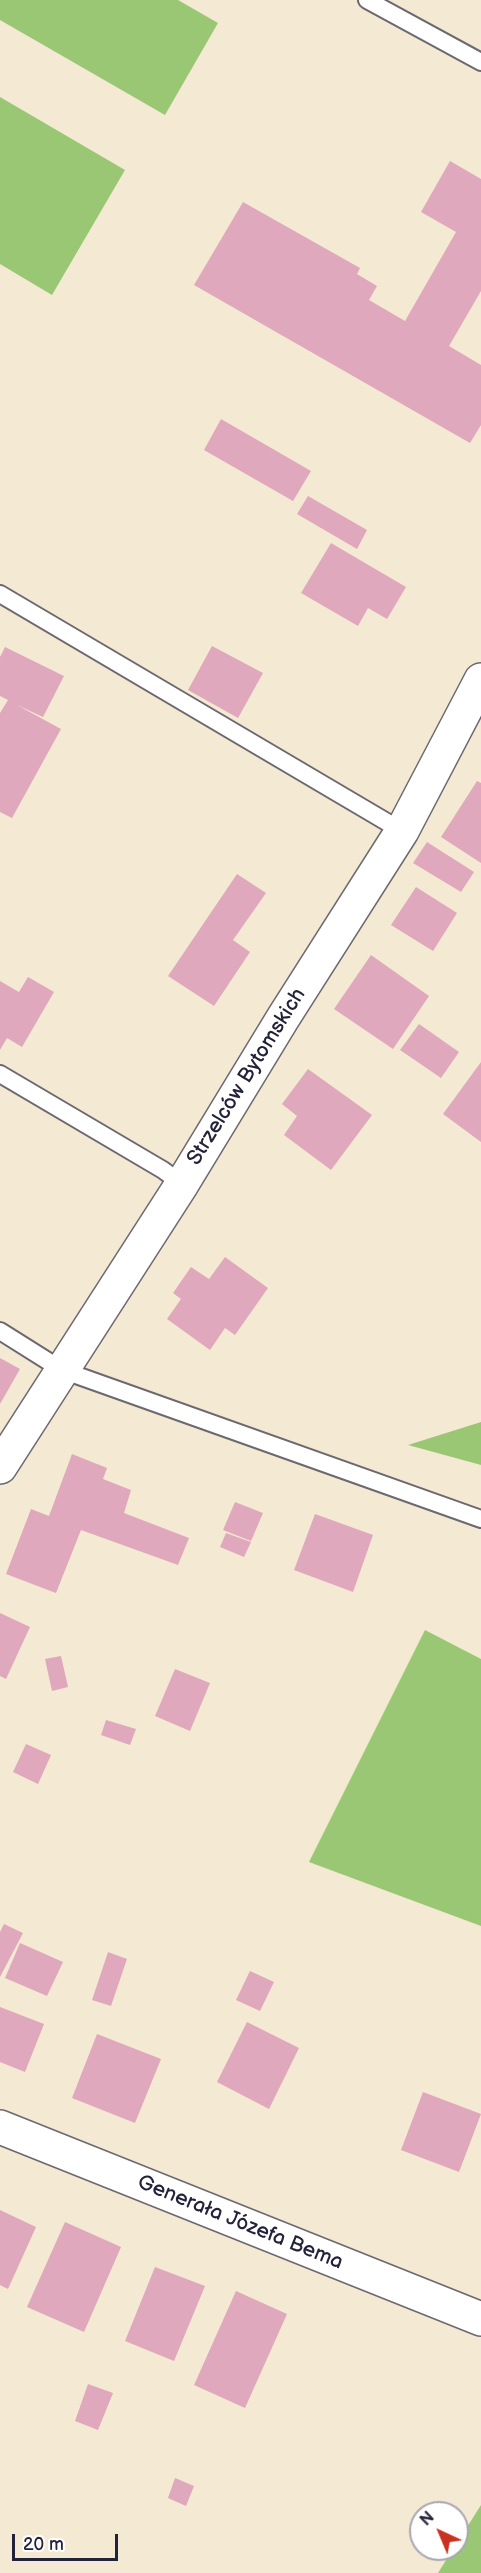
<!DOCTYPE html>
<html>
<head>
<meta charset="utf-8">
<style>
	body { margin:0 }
	#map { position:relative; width:481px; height:2573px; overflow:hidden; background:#f4e9d2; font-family:"Balsamiq Sans",sans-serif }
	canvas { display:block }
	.north { position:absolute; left:409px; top:2501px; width:60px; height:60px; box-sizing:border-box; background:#fff; border:2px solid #a7a7b1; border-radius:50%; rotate:316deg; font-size:16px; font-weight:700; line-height:24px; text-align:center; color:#22223b }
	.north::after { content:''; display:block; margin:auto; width:21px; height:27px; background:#c8321e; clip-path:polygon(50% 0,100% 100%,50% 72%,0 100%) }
	.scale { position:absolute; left:12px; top:2534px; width:106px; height:27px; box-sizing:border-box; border:3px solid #22223b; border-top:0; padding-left:8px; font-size:18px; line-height:21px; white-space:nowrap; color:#22223b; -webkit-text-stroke:4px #fff; paint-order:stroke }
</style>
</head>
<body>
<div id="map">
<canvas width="481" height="2573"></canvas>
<div class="north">N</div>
<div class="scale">20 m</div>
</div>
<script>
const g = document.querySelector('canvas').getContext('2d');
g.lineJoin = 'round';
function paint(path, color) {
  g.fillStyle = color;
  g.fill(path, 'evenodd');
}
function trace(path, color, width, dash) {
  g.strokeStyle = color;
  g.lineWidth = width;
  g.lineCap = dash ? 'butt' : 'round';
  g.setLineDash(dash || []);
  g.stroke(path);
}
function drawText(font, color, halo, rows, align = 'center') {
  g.font = font + ' "Balsamiq Sans",sans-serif';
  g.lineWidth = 6;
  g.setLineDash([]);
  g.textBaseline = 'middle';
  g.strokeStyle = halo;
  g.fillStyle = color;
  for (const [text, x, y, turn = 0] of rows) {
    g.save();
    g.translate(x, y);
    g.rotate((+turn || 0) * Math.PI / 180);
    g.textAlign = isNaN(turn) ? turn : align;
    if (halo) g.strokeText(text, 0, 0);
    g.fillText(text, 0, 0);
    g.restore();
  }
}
const green = new Path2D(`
	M0,0H178L218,23L165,115L0,20Z
	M0,97L125,170L52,295L0,264Z
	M481,1422V1465L408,1445Z
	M425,1630L481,1659V1926L309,1862Z
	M481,2505V2573H438L453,2549H457V2543Z`);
const building = new Path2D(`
	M450,161L481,179V291L449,346L481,365V425L470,443L194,285L243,202L360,268L357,274L377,286L369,300L405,321L456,232L421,212Z
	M221,419L311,471L293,501L204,450Z
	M308,496L367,530L357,549L297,514Z
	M331,543L406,587L387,619L368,608L358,626L301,593Z
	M212,646L263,673L238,718L188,690Z
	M5,647L64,676L43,717L17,705L61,729L12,818L0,812V713L8,700L0,696V657Z
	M477,781L481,783V863L441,837Z
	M427,842L474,872L461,892L413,863Z
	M237,874L266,893L233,940L250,952L214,1006L168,976Z
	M416,887L457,913L433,951L391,925Z
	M371,955L429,996L393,1049L334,1009Z
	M28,977L54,992L22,1047L7,1038L0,1050V981L19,992Z
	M419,1024L459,1052L441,1078L400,1050Z
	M481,1062V1142L443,1114Z
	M308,1069L372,1115L331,1170L284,1135L297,1116L282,1104Z
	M225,1257L268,1288L235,1335L225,1328L210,1350L167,1319L181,1299L173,1293L191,1267L209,1279Z
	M0,1358L20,1369L0,1404Z
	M72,1454L107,1468L103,1479L131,1490L124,1513L189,1538L178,1565L81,1530L56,1593L6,1574L31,1509L49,1516Z
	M235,1502L263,1513L251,1541L223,1530Z
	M315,1514L373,1535L353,1592L294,1570Z
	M226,1533L251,1542L244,1557L220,1547Z
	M0,1613L30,1627L6,1679L0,1676Z
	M61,1656L68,1687L52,1691L45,1659Z
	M175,1669L210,1683L190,1731L155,1716Z
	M106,1720L136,1729L130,1745L101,1735Z
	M26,1744L51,1755L38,1784L13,1772Z
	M4,1924L23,1933L0,1977V1932Z
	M20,1943L63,1962L47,1996L5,1978Z
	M108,1952L127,1959L111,2006L92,2000Z
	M250,1971L274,1982L260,2011L236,2000Z
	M0,2007L44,2024L25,2072L0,2062Z
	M247,2022L299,2048L269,2109L217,2082Z
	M97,2034L161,2059L135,2123L72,2098Z
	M423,2092L481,2114L459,2172L401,2150Z
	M0,2210L36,2227L8,2289L0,2285Z
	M65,2222L121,2247L84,2332L27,2307Z
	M155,2267L205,2286L174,2361L125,2341Z
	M236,2291L287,2314L245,2408L194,2385Z
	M88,2384L113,2393L98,2430L75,2421Z
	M175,2478L194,2486L186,2506L168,2498Z`);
const service = new Path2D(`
	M367,0L481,62
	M0,594L402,831
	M0,1074L163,1170L182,1184
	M0,1331L62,1370L481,1519`);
const minor = new Path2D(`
	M0,1467L182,1184L283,1018L402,831L481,680`);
const tertiary = new Path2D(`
	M0,2127L481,2319`);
const streetNames = [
	["Strzelców Bytomskich",247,1077,-58],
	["Generała Józefa Bema",240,2223,22]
];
paint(green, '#9ac774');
paint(building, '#e0a8bc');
trace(service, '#6c6870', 20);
trace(minor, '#6c6870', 36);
trace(tertiary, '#6c6870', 36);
trace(service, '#fff', 16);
trace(minor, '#fff', 33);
trace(tertiary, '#fff', 33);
drawText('21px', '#22223b', '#fff', streetNames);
</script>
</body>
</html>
